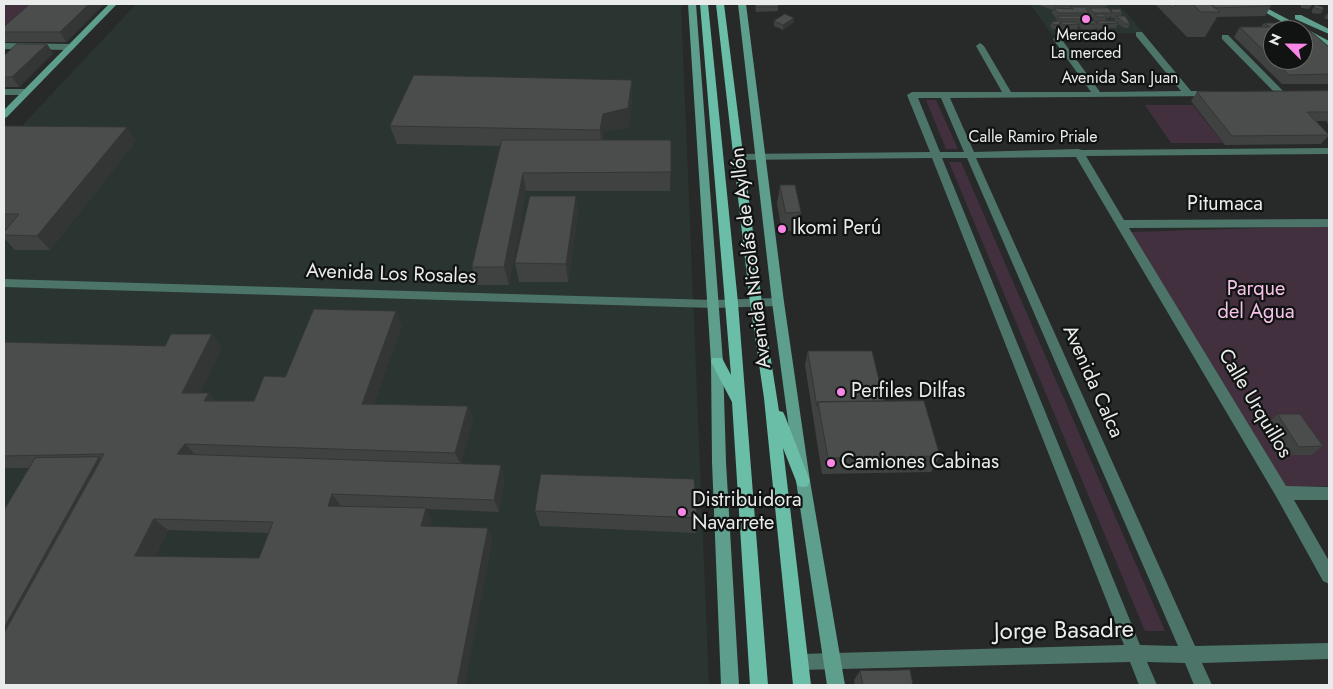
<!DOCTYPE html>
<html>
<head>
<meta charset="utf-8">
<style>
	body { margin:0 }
	#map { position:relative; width:1333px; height:689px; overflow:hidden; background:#272a29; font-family:Jost,sans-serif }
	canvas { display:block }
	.frame { position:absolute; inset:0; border:5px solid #eaecec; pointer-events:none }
	.north { position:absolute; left:1263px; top:20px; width:50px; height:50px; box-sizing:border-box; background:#111212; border:1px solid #686969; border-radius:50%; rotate:293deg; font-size:14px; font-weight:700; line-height:20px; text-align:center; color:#eaecec }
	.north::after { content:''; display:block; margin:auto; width:18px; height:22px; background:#fa87e7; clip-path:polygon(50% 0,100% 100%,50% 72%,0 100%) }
</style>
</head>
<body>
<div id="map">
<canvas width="1333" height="689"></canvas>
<div class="frame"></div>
<div class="north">N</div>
</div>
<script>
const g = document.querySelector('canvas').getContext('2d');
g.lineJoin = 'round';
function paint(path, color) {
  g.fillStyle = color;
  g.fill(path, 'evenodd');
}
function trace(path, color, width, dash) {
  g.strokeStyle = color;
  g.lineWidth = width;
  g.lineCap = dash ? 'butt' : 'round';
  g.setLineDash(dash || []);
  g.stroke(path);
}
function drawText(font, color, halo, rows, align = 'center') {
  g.font = font + ' Jost,sans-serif';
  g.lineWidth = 4.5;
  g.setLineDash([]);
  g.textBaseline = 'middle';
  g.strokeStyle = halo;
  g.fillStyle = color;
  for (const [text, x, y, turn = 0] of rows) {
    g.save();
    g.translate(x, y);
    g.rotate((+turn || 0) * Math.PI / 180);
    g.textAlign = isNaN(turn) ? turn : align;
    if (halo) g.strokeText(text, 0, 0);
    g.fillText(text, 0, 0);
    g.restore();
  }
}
const built = new Path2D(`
	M136,4H681L709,685H4V145Z
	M1030,4H1118L1144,33L1052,35Z`);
const green = new Path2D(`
	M4,4H34L4,30Z
	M926,100H936L958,149H946Z
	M1145,105H1193L1223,143H1171Z
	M949,162H961L1165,631H1145Z
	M1329,226V486L1282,487L1130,232Z`);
const street = new Path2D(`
	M1136,32H1142L1191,91H1212L1217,94L1215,96L950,98L974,152L1078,149L1082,150L1329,148V154L1086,156L1124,220L1329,219V227L1129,228L1286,486L1329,487V500H1294L1329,561V584L1323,581L1277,498L1076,157L976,158L1195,646L1329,643V659L1202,663L1212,685H1194L1185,663L1147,662L1157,685H1139L1130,662L799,670L793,668L791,662L793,656L799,654L1124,645L932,158L738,160L733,157L738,154L930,152L907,95L912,92H1002L976,46L980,43L984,46L1011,92H1091L1053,39L1057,37H1060L1100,92L1181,91L1136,36ZM918,98H941L964,152H940ZM942,158H967L1178,646L1140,645Z
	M1222,35H1228L1284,92V96H1278L1222,39Z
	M4,43L71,44L75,47L71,50L4,49Z
	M4,89H26L30,92L26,95H4Z
	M4,279L713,300L778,298L784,302L778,306L713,308L4,287Z`);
const secondary = new Path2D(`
	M109,4H117L7,117L4,118V110Z
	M688,4H696L723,362L726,462L739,685H721L712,462L711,362Z
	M738,4H746L784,302L810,481L845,685H827L796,481L772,302Z
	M1250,4H1259L1329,41V46L1303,33V30H1297Z
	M1295,15H1301L1329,29V34L1295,19Z`);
const primary = new Path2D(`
	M700,4H708L738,303L768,685H750L732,402L711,362L712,358H722L731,375Z
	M716,4H724L762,303L779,411L783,412L785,416L810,481L808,486L803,487L798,486L783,448L811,685H793L764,398L750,303Z`);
const wall = new Path2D(`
	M104,4L66,42H5L4,40V27Z
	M755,4H778V11L756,12Z
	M1039,4H1108L1104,8L1110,11L1111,9L1122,13L1121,16L1130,24L1128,28H1124L1118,24L1116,28L1097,29L1096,27L1095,29H1081L1079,26L1080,24H1078H1079L1077,29H1061L1060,27L1059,29H1052L1050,26L1052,22L1057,21L1056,20L1057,18H1056L1052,13L1053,10L1039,5ZM1089,13L1092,18H1094L1093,19L1096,22H1097L1096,23L1091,21L1092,19L1088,16ZM1110,16L1111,18H1116L1114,21H1105L1107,18H1109Z
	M1155,4H1267L1271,6L1265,16L1217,17L1205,37H1187Z
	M1302,4H1312V5L1309,9L1301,8V5Z
	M1315,5L1323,10L1320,14L1312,13V10Z
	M1329,12V20L1324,18L1328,13Z
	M794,18V22L783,30L774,26V21Z
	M1264,23L1329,47V84H1282L1234,37L1240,27H1261Z
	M53,53L19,87H4V56Z
	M1329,91V125L1326,121H1316L1329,135L1321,144L1225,145L1191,101L1197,92Z
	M632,98L629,127L604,132L603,140H671L670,191H526L509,285H477L472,267L501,146L397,144L390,126Z
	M4,126L127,127L136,141L50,250H15L4,238V232L7,228H4Z
	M780,185L801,212L797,231H782L777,204Z
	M576,196L578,215L568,282H519L515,263Z
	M402,325L374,404L468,406L473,419L461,464L505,478L499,512L426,509L432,520L430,526L493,539L4,685L29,468H4V342L222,348L200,393L215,401H254L285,377ZM168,530L269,533L259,558L155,557Z
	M808,351L884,401L940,456L931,472L822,474L805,365Z
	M1278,414L1323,446L1311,455H1288L1268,423Z
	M535,511L697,518L696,533L540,526Z
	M860,671L913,685H855L854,680Z`);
const shadedWall = new Path2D(`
	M89,4H104L66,42L60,32Z
	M794,18V22L783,30V25Z
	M47,44L53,53L19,87L12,77Z
	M632,80V98L629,127L604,132L602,149L600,130L603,114Z
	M127,127L136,141L50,250L37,236Z
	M523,173L526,191L509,285L504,267Z
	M576,196L578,215L568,282L566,264Z
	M396,311L402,325L370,417L362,404Z
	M212,334L222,348L194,406L182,393Z
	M209,393L220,406L204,401Z
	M468,406L473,419L461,465L455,453Z
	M185,444L197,456L177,454Z
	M99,457L114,469L4,674V628Z
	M501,465L505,478L499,512L494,500Z
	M332,494L341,506H328Z
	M426,508L432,520L428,537L421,526Z
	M154,519L168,530L150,567L135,556Z
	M488,528L493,539L465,685H457Z`);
const building = new Path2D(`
	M30,4H89L60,32H4V27Z
	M756,4H778V7H757Z
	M1051,4H1106L1103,6H1058Z
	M1169,4H1176L1173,8Z
	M1193,4H1211L1220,12H1201Z
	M1211,4H1267L1271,6L1215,8Z
	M1315,5L1323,7V10L1315,8Z
	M1071,7H1085L1089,13H1058L1054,8L1073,9Z
	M1090,8H1108L1112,13H1094Z
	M1111,9H1120L1122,13H1113Z
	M785,14L794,18L783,25L774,21Z
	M1095,14H1104L1107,17H1098Z
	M1058,16H1089L1092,19H1060Z
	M1116,16H1125L1130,24H1126Z
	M1059,21L1061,24L1054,25L1052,22Z
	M1081,21H1095L1097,24H1083Z
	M1097,21H1116L1119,23L1100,24Z
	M1061,22H1077L1079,24L1063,25Z
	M1264,23H1298L1315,35L1329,47V74L1289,75L1274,60H1303V30H1273V60L1240,27H1270Z
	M17,44H47L12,77H4V56Z
	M414,75L632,80L628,108L603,114L600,130L390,126Z
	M1329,91V112H1307L1329,135L1232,136L1197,92Z
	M4,126L127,127L37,236L4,235V232L19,214H4Z
	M502,140H671V172L523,173L504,267H472Z
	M780,185H795L801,212L786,213Z
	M530,196H576L566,264L515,263Z
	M314,309L396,311L362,404L468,406L455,453L185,444L177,454L501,465L494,500L332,494L328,506L426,508L421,526L488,528L457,685H4V633L104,454L4,456V342L165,346L171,334H212L182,393H209L204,401H254L264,376L285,377ZM154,519L273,522L259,558L135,556Z
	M808,351H872L884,401L818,402L817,406Z
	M924,401L940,456L828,458L818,402Z
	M1278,414H1300L1323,446L1299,447Z
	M99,457L4,628V510L35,458Z
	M541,474L694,479L697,518L535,511Z
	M910,670L913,685H863L860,671Z`);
const markers = [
	[1086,19,5,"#fa87e7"],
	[782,229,5,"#fa87e7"],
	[841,392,5,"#fa87e7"],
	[831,463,5,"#fa87e7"],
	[682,512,5,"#fa87e7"]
];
const farPoinames = [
	["Mercado",1086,36],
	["La merced",1086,54]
];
const farStreetnames = [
	["Avenida San Juan",1120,79],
	["Calle Ramiro Priale",1033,138]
];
const streetNames = [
	["Pitumaca",1225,205],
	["Avenida Nicolás de Ayllón",752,258,-97],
	["Avenida Los Rosales",391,275,2],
	["Avenida Calca",1092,382,66],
	["Calle Urquillos",1254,404,59]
];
const poiNames = [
	["Ikomi Perú",792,229],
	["Perfiles Dilfas",851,392],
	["Camiones Cabinas",841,463],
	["Distribuidora",692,501],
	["Navarrete",692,524]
];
const parkNames = [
	["Parque",1256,290],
	["del Agua",1256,313]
];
const nearStreetnames = [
	["Jorge Basadre",1064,632,-1]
];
paint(built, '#2a3430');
paint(green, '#42303e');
paint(street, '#4d7469');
paint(secondary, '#5e9e8c');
paint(primary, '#6abea7');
paint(wall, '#404241');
paint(shadedWall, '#343635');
paint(building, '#4a4d4c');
trace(building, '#343635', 1);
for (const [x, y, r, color] of markers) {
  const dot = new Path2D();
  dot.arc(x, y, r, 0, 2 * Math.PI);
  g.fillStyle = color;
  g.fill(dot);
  trace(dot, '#111212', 2);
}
drawText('16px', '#eaecec', '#111212', farPoinames);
drawText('16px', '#eaecec', '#111212', farStreetnames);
drawText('20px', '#eaecec', '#111212', streetNames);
drawText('20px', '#eaecec', '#111212', poiNames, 'left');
drawText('20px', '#f4c2e9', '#111212', parkNames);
drawText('24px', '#eaecec', '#111212', nearStreetnames);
</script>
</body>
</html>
